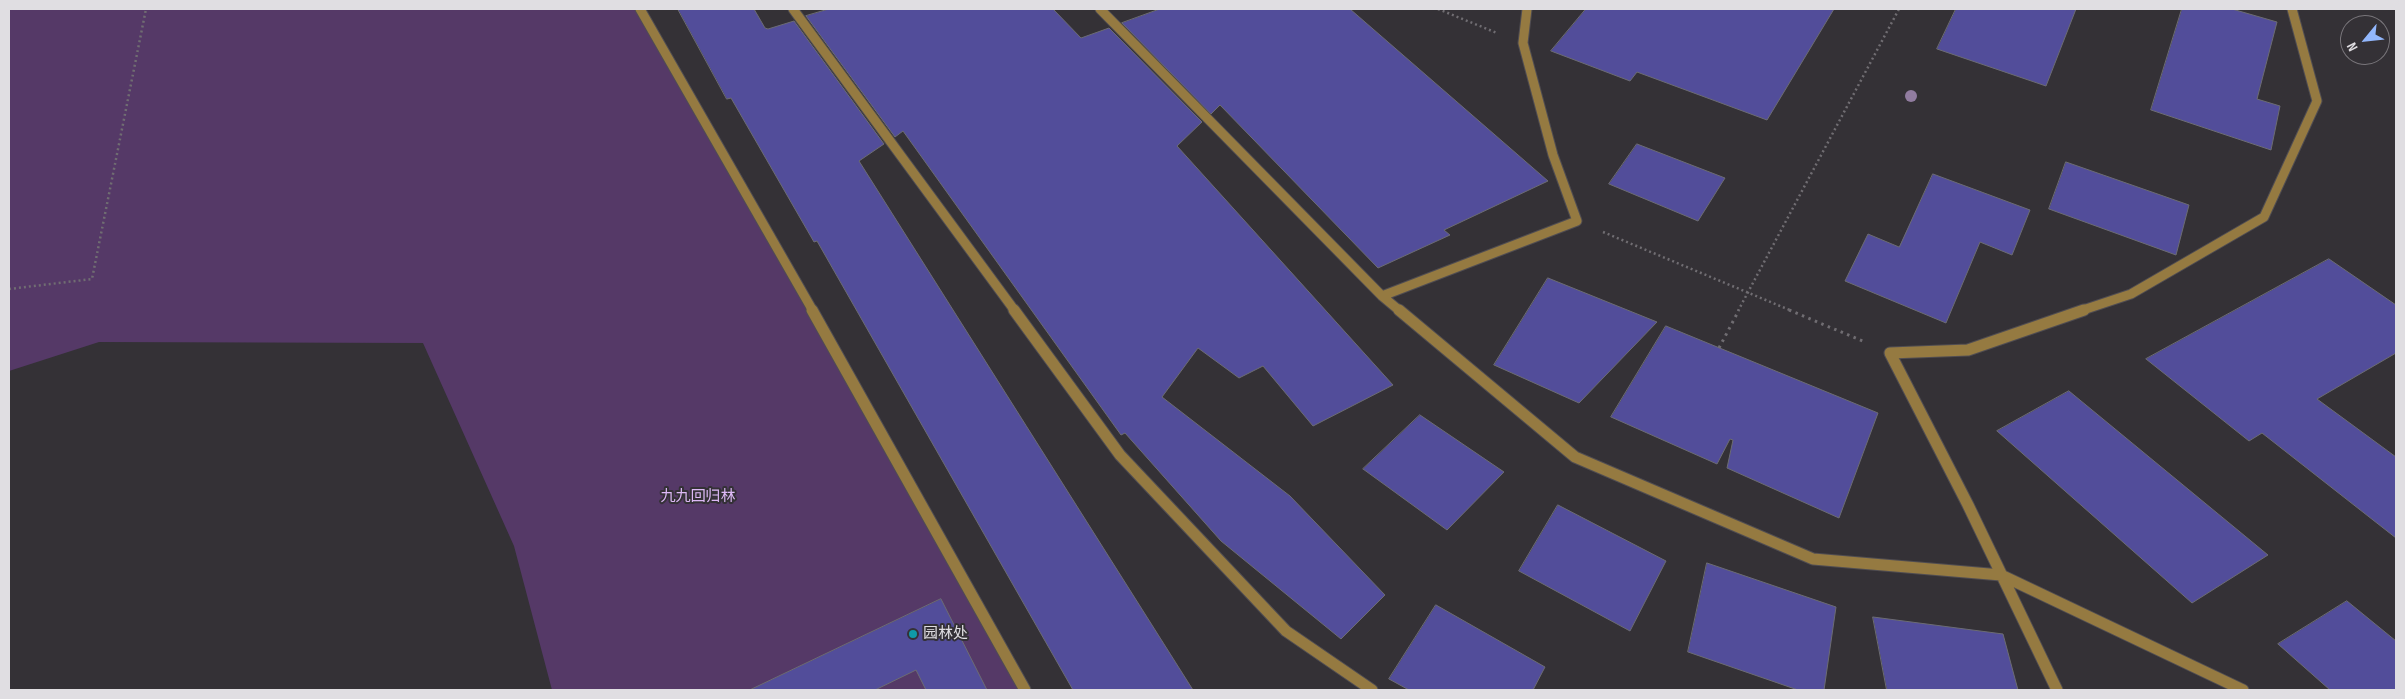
<!DOCTYPE html>
<html>
<head>
<meta charset="utf-8">
<style>
	body { margin:0 }
	#map { position:relative; width:2405px; height:699px; overflow:hidden; background:#343136; font-family:"Sofia Sans Condensed",sans-serif }
	canvas { display:block }
	.frame { position:absolute; inset:0; border:10px solid #e0dee2; pointer-events:none }
	.north { position:absolute; left:2340px; top:15px; width:50px; height:50px; box-sizing:border-box; background:#343136; border:1px solid #79767b; border-radius:50%; rotate:242deg; font-size:14px; font-weight:700; line-height:20px; text-align:center; color:#e0dee2 }
	.north::after { content:''; display:block; margin:auto; width:18px; height:22px; background:#92b7fd; clip-path:polygon(50% 0,100% 100%,50% 72%,0 100%) }
</style>
</head>
<body>
<div id="map">
<canvas width="2405" height="699"></canvas>
<div class="frame"></div>
<div class="north">N</div>
</div>
<script>
const g = document.querySelector('canvas').getContext('2d');
g.lineJoin = 'round';
function paint(path, color) {
  g.fillStyle = color;
  g.fill(path, 'evenodd');
}
function trace(path, color, width, dash) {
  g.strokeStyle = color;
  g.lineWidth = width;
  g.lineCap = dash ? 'butt' : 'round';
  g.setLineDash(dash || []);
  g.stroke(path);
}
function drawText(font, color, halo, rows, align = 'center') {
  g.font = font + ' "Sofia Sans Condensed","Noto Sans SC",sans-serif';
  g.lineWidth = 4;
  g.setLineDash([]);
  g.textBaseline = 'middle';
  g.strokeStyle = halo;
  g.fillStyle = color;
  for (const [text, x, y, turn = 0] of rows) {
    g.save();
    g.translate(x, y);
    g.rotate((+turn || 0) * Math.PI / 180);
    g.textAlign = isNaN(turn) ? turn : align;
    if (halo) g.strokeText(text, 0, 0);
    g.fillText(text, 0, 0);
    g.restore();
  }
}
const green = new Path2D(`
	M9,9H640L1025,690H552L514,546L423,343L99,342L9,371Z`);
const building = new Path2D(`
	M678,9H754L765,28L768,29L794,21L884,144L859,161L1193,690H1073L817,241L814,242L731,98L727,99Z
	M829,9H1053L1081,38L1109,28L1202,122L1177,146L1393,385L1313,426L1263,366L1239,378L1198,348L1162,397L1290,496L1385,595L1341,639L1221,541L1125,433L1121,435L903,131L895,137L806,16Z
	M1160,9H1350L1548,181L1444,230L1450,235L1378,268L1220,105L1211,114L1122,23Z
	M1586,9H1834L1767,120L1637,72L1630,81L1551,51Z
	M1956,9H2076L2046,86L1937,49Z
	M2182,9H2232L2277,22L2257,99L2280,106L2271,150L2151,110Z
	M1637,144L1725,178L1698,221L1609,184Z
	M2066,162L2189,205L2176,255L2049,209Z
	M1933,174L2030,210L2012,255L1980,242L1946,323L1845,281L1868,234L1899,247Z
	M2329,259L2396,305V353L2317,399L2396,457V538L2262,433L2249,441L2146,359Z
	M1548,278L1657,322L1579,403L1494,365Z
	M1666,326L1878,413L1839,518L1727,468L1733,440L1730,439L1717,464L1611,417Z
	M2069,391L2268,555L2192,603L1997,431Z
	M1420,415L1504,472L1447,530L1363,469Z
	M1558,505L1666,561L1630,631L1519,571Z
	M1707,563L1836,607L1824,690H1798L1688,652Z
	M941,599L987,690H926L916,670L875,690H750Z
	M2347,601L2396,641V690H2330L2278,644Z
	M1436,605L1545,667L1533,690H1409L1389,679Z
	M1873,617L2003,634L2018,690H1887Z`);
const pathFar1 = new Path2D(`
	M1438,9L1497,33
	M1603,232L1792,311
	M9,289L92,279L146,9
	M1738,311L1899,9`);
const path = new Path2D(`
	M1789,310L1865,342
	M1719,348L1739,310`);
const serviceFar1 = new Path2D(`
	M640,9L813,311
	M793,9L1015,311
	M1100,9L1382,296L1400,311
	M1382,296L1577,221L1553,155L1523,43L1527,9
	M2080,311L2131,294L2264,217L2317,101L2292,9`);
const service = new Path2D(`
	M812,310L1025,690
	M1014,310L1120,455L1286,631L1372,690
	M1399,310L1575,457L1813,559L2001,575L2243,690
	M2057,690L1968,505L1890,353L1968,350L2084,310`);
const trees = [
	[1911,96]
];
const markers = [
	[913,634,5,"#0f9aa8"]
];
const parkNames = [
	["九九回归林",698,497]
];
const poiNames = [
	["园林处",923,634]
];
paint(green, '#553967');
paint(building, '#524d9a');
trace(building, '#6c6c73', 1);
trace(serviceFar1, '#504d52', 11);
trace(service, '#504d52', 13);
trace(pathFar1, '#706d72', 2.5, [2, 3]);
trace(path, '#706d72', 3, [2.5, 4.5]);
trace(serviceFar1, '#957a41', 9);
trace(service, '#957a41', 11);
g.fillStyle = '#917ca0';
for (const [x, y] of trees) {
  g.beginPath();
  g.arc(x, y, 6, 0, 2 * Math.PI);
  g.fill();
}
for (const [x, y, r, color] of markers) {
  const dot = new Path2D();
  dot.arc(x, y, r, 0, 2 * Math.PI);
  g.fillStyle = color;
  g.fill(dot);
  trace(dot, '#343136', 2);
}
drawText('15px', '#ddb9f6', '#343136', parkNames);
drawText('15px', '#e0dee2', '#343136', poiNames, 'left');
</script>
</body>
</html>
